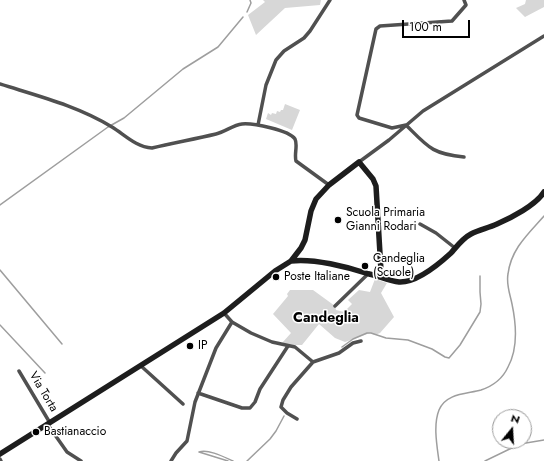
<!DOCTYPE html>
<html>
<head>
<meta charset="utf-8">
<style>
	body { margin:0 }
	#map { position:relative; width:544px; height:461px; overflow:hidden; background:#fff; font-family:Jost,sans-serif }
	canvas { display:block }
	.north { position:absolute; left:492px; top:409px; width:40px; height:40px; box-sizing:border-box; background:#fff; border:1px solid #999; border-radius:50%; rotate:18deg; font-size:11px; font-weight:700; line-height:16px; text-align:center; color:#000 }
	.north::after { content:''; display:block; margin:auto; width:14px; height:18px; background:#000; clip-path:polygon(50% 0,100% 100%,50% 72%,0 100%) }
	.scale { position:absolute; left:402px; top:20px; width:68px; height:18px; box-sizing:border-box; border:2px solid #000; border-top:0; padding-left:5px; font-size:12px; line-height:14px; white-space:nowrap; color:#000; -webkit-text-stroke:3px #fff; paint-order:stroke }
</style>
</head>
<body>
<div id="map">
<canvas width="544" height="461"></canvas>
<div class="north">N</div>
<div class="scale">100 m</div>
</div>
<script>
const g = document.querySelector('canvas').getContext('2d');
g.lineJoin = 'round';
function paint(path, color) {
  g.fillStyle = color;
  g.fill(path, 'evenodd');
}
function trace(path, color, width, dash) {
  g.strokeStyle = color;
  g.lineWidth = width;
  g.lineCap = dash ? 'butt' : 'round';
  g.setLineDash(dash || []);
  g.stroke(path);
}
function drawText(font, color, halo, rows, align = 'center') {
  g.font = font + ' Jost,sans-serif';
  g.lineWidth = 3;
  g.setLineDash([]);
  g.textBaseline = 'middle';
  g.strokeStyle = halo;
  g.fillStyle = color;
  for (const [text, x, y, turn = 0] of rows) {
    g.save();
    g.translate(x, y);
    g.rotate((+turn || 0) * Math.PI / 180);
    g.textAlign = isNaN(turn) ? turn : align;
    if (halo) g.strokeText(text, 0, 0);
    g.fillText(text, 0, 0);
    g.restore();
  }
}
const green = new Path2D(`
	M263,0H321L320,5L285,8L256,35L248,15L265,2Z
	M526,0H544V7L525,17L516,8L525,4Z
	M285,104L300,110L292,130L266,119L268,113L271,115L272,113L276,114L277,111L280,112L281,110H283Z
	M375,279L387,283L381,293L394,317L380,333L375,335L370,333L345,342L335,338L319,324L302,345H291L282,343L291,333L273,314L288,296L287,294L290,290H313L335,306L336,310L344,312L352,304L348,300L359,290L370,292Z`);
const stream = new Path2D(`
	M247,12L251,3L250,0
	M0,205L108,127L124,118L183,69L218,47L243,17
	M0,270L62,344
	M0,325L45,373
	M342,347L353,339L367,333H371L386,338L408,340L432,349L445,357L449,358L460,345L480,312L481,304L480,292V276
	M199,452C209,449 224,457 233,461
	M199,452L228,461
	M247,461L270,439L276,431L284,416
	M439,461C437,446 433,425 439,410C446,393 467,394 481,390C493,386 503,378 508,367C518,349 516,323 512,304C510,294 506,284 508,274C511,249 528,234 544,216
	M485,461L520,444L544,440`);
const minor = new Path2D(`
	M0,84C38,96 78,106 112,127C125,135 136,147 152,148C173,143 195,139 216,134C225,132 233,125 242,124C253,123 289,130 295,139C298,145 294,154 296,161L329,185
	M258,125L266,85L276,60L284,51L304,38L310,31L330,0
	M464,157C432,154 428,147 406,125L392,128L359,118L357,115L376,29L380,26L452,21L466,5L464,0
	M359,162L389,140L423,111L544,36
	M420,224L436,233L455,248
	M335,306L369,273
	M224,313L232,322L251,333L272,342L295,347L313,362
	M141,366L183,404
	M19,371L50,423
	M198,393L242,408H250L255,402L260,389L288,346
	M297,419L287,413L281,407L283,400L291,387L313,362L339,353L353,343L361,341
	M48,425L67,452L81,461
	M0,459L1,461
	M171,461L176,453L187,441L195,402L216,348L232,322`);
const secondary = new Path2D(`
	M291,261C313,258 348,267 369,274C379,276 389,281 399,282C416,283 439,264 451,253C457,246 463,238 471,234C479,230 488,228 497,224C511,218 536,205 544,192
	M0,454L224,313L275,271L291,261L301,248L305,240L311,211L316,199L329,185L359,162L373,179L376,186L381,271L383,278`);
const markers = [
	[338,220,4,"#000"],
	[365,266,4,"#000"],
	[276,277,4,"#000"],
	[190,346,4,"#000"],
	[36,432,4,"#000"]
];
const poiNames = [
	["Scuola Primaria",346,213],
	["Gianni Rodari",346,227],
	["Candeglia",373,259],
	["(Scuole)",373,273],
	["Poste Italiane",284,277],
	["IP",198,346],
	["Bastianaccio",44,432]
];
const streetNames = [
	["Via Torta",43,392,59]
];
const quarterNames = [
	["Candeglia",326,319]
];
paint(green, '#d7d7d7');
trace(stream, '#9e9e9e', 1.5);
trace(minor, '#505050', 3.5);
trace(secondary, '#1d1d1d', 5.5);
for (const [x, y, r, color] of markers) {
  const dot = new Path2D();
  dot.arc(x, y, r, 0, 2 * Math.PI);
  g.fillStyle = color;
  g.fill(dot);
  trace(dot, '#fff', 1.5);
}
drawText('12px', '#000', '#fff', poiNames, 'left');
drawText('12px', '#000', '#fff', streetNames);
drawText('bold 14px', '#000', '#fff', quarterNames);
</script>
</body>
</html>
